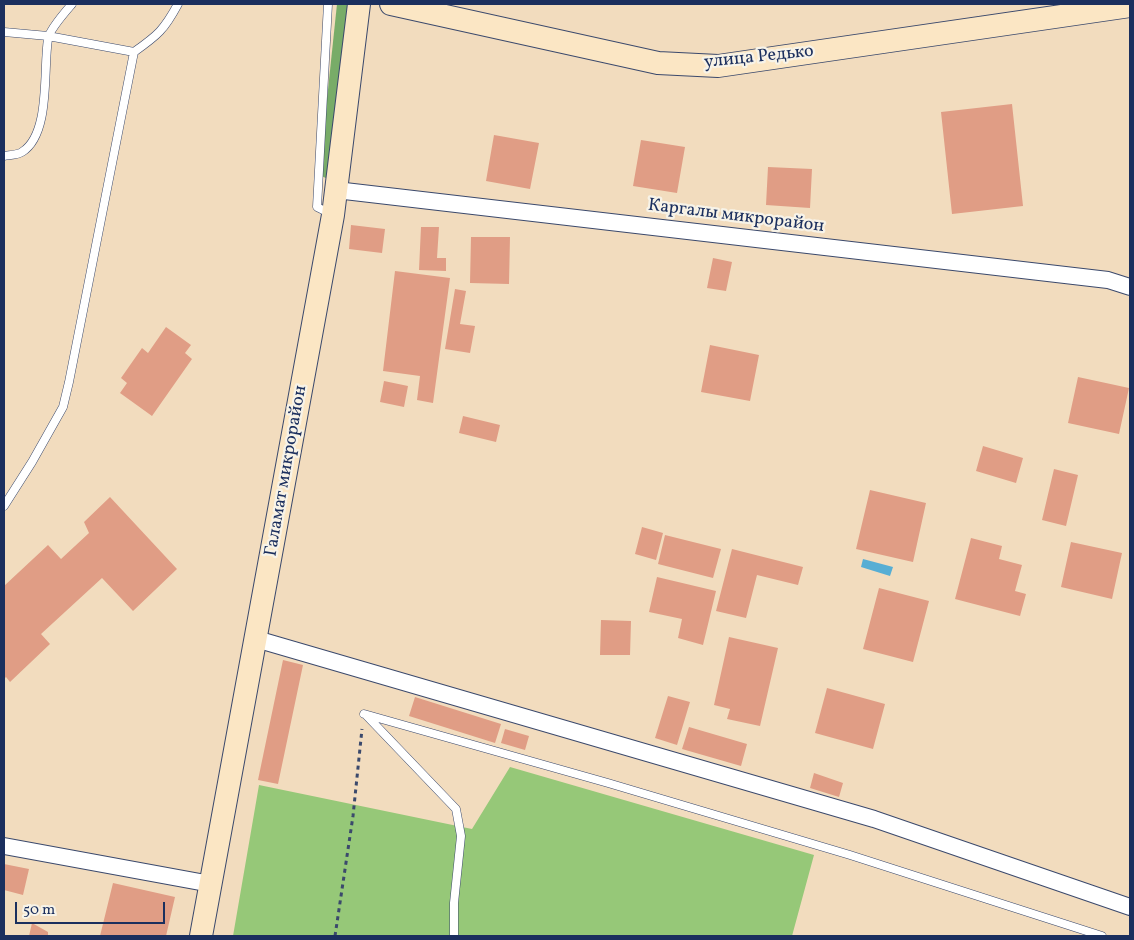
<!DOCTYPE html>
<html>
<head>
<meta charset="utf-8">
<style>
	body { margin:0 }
	#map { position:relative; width:1134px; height:940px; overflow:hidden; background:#f2dcbe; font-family:Vollkorn,serif }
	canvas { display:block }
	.frame { position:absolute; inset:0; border:5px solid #1b2f5e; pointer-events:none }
	.scale { position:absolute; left:15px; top:902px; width:150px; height:22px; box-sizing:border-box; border:2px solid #1b2f5e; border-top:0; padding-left:6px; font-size:15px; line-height:18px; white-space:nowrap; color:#1b2f5e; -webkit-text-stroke:4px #f7f3e8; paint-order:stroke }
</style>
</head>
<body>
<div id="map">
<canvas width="1134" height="940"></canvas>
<div class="frame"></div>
<div class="scale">50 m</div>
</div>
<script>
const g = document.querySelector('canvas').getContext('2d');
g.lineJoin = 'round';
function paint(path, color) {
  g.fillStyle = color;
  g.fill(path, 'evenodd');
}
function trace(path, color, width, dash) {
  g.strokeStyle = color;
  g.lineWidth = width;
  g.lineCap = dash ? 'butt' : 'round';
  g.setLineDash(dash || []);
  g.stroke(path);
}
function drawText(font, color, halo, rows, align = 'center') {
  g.font = font + ' Vollkorn,serif';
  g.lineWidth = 4.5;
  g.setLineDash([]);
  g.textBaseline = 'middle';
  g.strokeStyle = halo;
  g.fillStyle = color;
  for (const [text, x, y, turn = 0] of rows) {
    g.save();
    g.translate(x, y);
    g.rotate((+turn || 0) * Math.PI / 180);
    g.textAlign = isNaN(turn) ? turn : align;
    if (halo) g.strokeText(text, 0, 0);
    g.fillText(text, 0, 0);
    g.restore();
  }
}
const green = new Path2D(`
	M510,767L814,855L792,936H233L259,785L472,829Z`);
const forest = new Path2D(`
	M337,4H352L335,182L319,175Z`);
const water = new Path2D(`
	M863,559L893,567L890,576L861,567Z`);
const building = new Path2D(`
	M1012,104L1023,206L952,214L941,112Z
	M494,135L539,143L530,189L486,181Z
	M641,140L685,147L677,193L633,186Z
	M768,167L812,169L810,208L766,205Z
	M351,225L385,229L382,253L349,249Z
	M421,227H439L437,258H446V271L419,270Z
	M471,237H510L509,284L470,283Z
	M713,258L732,262L726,291L707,288Z
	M395,271L450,278L433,403L417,400L420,376L383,371Z
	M455,289L466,291L460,324L475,326L470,353L445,349Z
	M166,327L191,345L185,353L192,359L152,416L120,393L127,383L121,378L142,348L148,353Z
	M710,345L759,355L750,401L701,392Z
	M1078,377L1129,388L1119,434L1068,423Z
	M384,381L408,386L404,407L380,402Z
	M463,416L500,425L496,442L459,433Z
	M983,446L1023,458L1016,483L976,471Z
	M1054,469L1078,475L1066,526L1042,520Z
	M870,490L926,503L913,562L856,549Z
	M110,497L177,569L133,611L102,578L41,634L50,644L10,682L6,677L4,679V586L48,545L61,559L89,533L84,522Z
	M642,527L663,533L656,560L635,554Z
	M665,535L721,549L713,578L658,564Z
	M971,538L1002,546L999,559L1022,565L1015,591L1026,594L1020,616L955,599Z
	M1071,542L1122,553L1112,599L1061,587Z
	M732,549L803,567L798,585L757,575L746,618L716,611Z
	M657,577L716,591L703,645L678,638L682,619L649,612Z
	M879,588L929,601L913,662L863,649Z
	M601,620L631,621L630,655H600Z
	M729,637L778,648L760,726L727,719L730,709L714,705Z
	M283,660L303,665L278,784L258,780Z
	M827,688L885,704L873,749L815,733Z
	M668,696L690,702L677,745L655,738Z
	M415,697L501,724L495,743L409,716Z
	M689,727L747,744L741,766L682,749Z
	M505,729L529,736L525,750L501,743Z
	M814,773L843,783L839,797L810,788Z
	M4,864L29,869L23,895L4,890Z
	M113,883L175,897L166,936H100Z
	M32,923L48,932V936H29Z`);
const path = new Path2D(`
	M335,936L353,816L362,729`);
const lane = new Path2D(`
	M328,4L317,207L329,213
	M4,32L48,36L134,52
	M4,156C9,155 18,155 22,152C51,134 43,69 48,39C49,30 66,11 72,4
	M4,506L32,462L63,407L69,382L134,52C158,35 164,30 178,4
	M364,714L608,783L850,855L1102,936
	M366,715L456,809L461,836L454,903V936`);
const street = new Path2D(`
	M336,190L1108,280L1130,287
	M256,639L874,819L1130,907
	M4,846L211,884`);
const secondary = new Path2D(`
	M391,4L658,63L718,66L1130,6
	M201,936L333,215L359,4`);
const streetNames = [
	["улица Редько",759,58,-6],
	["Каргалы микрорайон",736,217,7],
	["Галамат микрорайон",287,471,-80]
];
paint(green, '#96c878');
paint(forest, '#78ac68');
paint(water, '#57aed4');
paint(building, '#e09d85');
trace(lane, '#3b496c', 9);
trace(street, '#3b496c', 18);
trace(secondary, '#3b496c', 24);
trace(path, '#3b496c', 3, [4, 4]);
trace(lane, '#fff', 8);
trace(street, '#fff', 16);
trace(secondary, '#fbe6c4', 22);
drawText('18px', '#1b2f5e', '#f7f3e8', streetNames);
</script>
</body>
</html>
